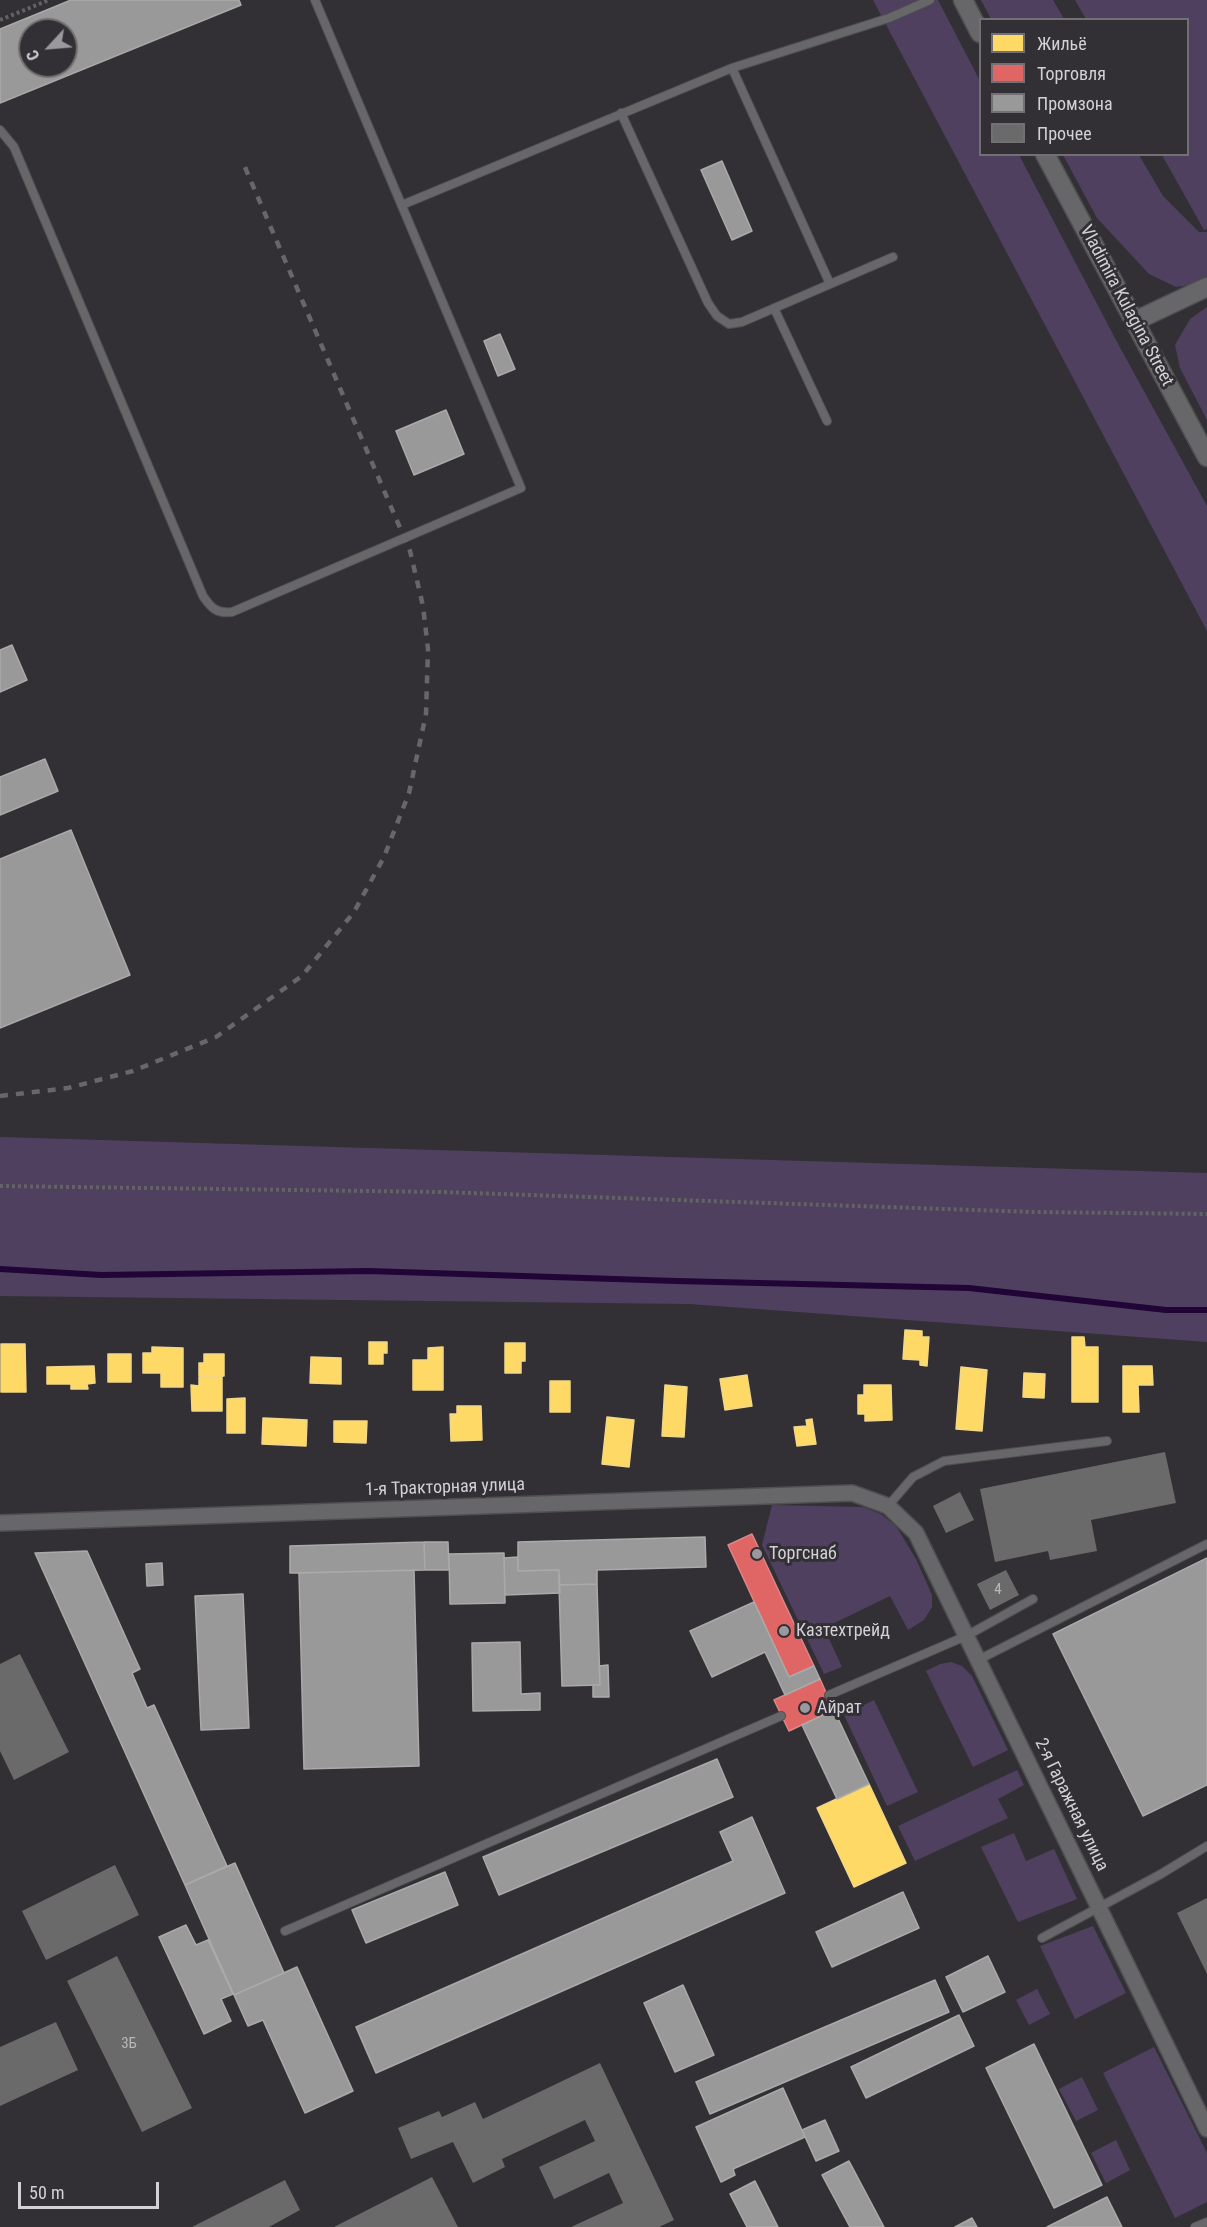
<!DOCTYPE html>
<html>
<head>
<meta charset="utf-8">
<style>
	body { margin:0 }
	#map { position:relative; width:1207px; height:2227px; overflow:hidden; background:#323034; font-family:"Roboto Condensed",sans-serif }
	canvas { display:block }
	.legend { position:absolute; left:979px; top:18px; width:210px; height:138px; box-sizing:border-box; background:#322f35; border:2px solid #727075; margin:0; padding:8px 10px; list-style:none; font-size:18px; color:#d3d1d5 }
	.legend li { display:flex; align-items:center; gap:12px; height:30px }
	.legend b { width:30px; border:2px solid #727075 }
	.north { position:absolute; left:18px; top:18px; width:60px; height:60px; box-sizing:border-box; background:#322f35; border:2px solid #727075; border-radius:50%; rotate:244deg; font-size:16px; font-weight:700; line-height:24px; text-align:center; color:#d3d1d5 }
	.north::after { content:''; display:block; margin:auto; width:21px; height:27px; background:#9b999d; clip-path:polygon(50% 0,100% 100%,50% 72%,0 100%) }
	.scale { position:absolute; left:18px; top:2182px; width:141px; height:27px; box-sizing:border-box; border:3px solid #d3d1d5; border-top:0; padding-left:8px; font-size:18px; line-height:21px; white-space:nowrap; color:#d3d1d5; -webkit-text-stroke:4px #322f35; paint-order:stroke }
</style>
</head>
<body>
<div id="map">
<canvas width="1207" height="2227"></canvas>
<ul class="legend">
<li><b style="height:16px;background:#ffd966"></b>Жильё</li>
<li><b style="height:16px;background:#e06666"></b>Торговля</li>
<li><b style="height:16px;background:#999"></b>Промзона</li>
<li><b style="height:16px;background:#6a6a6b"></b>Прочее</li>
</ul>
<div class="north">С</div>
<div class="scale">50 m</div>
</div>
<script>
const g = document.querySelector('canvas').getContext('2d');
g.lineJoin = 'round';
function paint(path, color) {
  g.fillStyle = color;
  g.fill(path, 'evenodd');
}
function trace(path, color, width, dash) {
  g.strokeStyle = color;
  g.lineWidth = width;
  g.lineCap = dash ? 'butt' : 'round';
  g.setLineDash(dash || []);
  g.stroke(path);
}
function drawText(font, color, halo, rows, align = 'center') {
  g.font = font + ' "Roboto Condensed",sans-serif';
  g.lineWidth = 6;
  g.setLineDash([]);
  g.textBaseline = 'middle';
  g.strokeStyle = halo;
  g.fillStyle = color;
  for (const [text, x, y, turn = 0] of rows) {
    g.save();
    g.translate(x, y);
    g.rotate((+turn || 0) * Math.PI / 180);
    g.textAlign = isNaN(turn) ? turn : align;
    if (halo) g.strokeText(text, 0, 0);
    g.fillText(text, 0, 0);
    g.restore();
  }
}
const green = new Path2D(`
	M873,0H938L980,81V154L1019,155L1117,342L1207,506V631Z
	M981,0H1053L1064,19H991Z
	M1075,0H1207V229L1204,230L1162,155L1188,154V20L1086,19Z
	M1063,155H1139L1163,196L1199,232H1207V279L1197,284L1176,287L1149,274L1097,218Z
	M1207,307V420L1180,368L1175,345L1190,319Z
	M0,1137L1207,1173V1342L689,1304L0,1296Z
	M772,1505L863,1507L881,1514L896,1526L916,1559L932,1595V1607L924,1620L908,1630L890,1596L824,1628L842,1667L824,1674L762,1545Z
	M951,1662L962,1666L972,1676L1008,1750L973,1767L926,1671L940,1664Z
	M874,1700L918,1792L887,1806L844,1715Z
	M1017,1770L1024,1785L998,1799L1008,1818L915,1861L898,1826Z
	M1014,1833L1026,1861L1054,1849L1077,1899L1018,1922L981,1847Z
	M1093,1926L1126,1993L1075,2019L1040,1946Z
	M1037,1989L1050,2014L1029,2025L1016,2000Z
	M1154,2047L1207,2153V2202L1175,2218L1103,2073Z
	M1082,2077L1098,2110L1076,2121L1059,2089Z
	M1116,2140L1130,2170L1106,2183L1091,2153Z`);
const homes = new Path2D(`
	M905,1330L922,1331V1337H929L927,1366L920,1365V1360L903,1359Z
	M1072,1337H1084L1085,1347H1098V1402H1072Z
	M369,1342H387V1353H383V1364H369Z
	M505,1343H525V1361H521V1373H505Z
	M1,1344H25L26,1392H1Z
	M152,1347L183,1348V1387H161V1373H143V1353H152Z
	M443,1347V1390H413V1360H428V1348Z
	M108,1354H131V1382H108Z
	M204,1354H224V1376H199V1363H204Z
	M311,1357L341,1358V1384L310,1383Z
	M94,1366L95,1383L87,1384L88,1389H71V1384H47V1367Z
	M1123,1366H1152L1153,1385H1138L1139,1412H1123Z
	M961,1367L987,1370L982,1431L956,1429Z
	M1024,1373L1045,1374L1044,1398L1023,1397Z
	M747,1375L752,1406L725,1410L720,1379Z
	M199,1377H222V1411H192L191,1385L199,1386Z
	M550,1381H570V1412H550Z
	M665,1385L687,1387L684,1437L662,1436Z
	M864,1385H891L892,1420L865,1421V1414H858V1395H864Z
	M245,1398V1433H227V1399Z
	M457,1406H481L482,1440L451,1441L450,1414H457Z
	M607,1417L634,1420L629,1467L602,1464Z
	M263,1418L307,1420L306,1446L262,1444Z
	M812,1419L816,1444L797,1446L794,1427L807,1426L806,1420Z
	M334,1421H367L366,1443L334,1442Z
	M869,1784L906,1863L854,1887L817,1808Z`);
const shops = new Path2D(`
	M752,1534L814,1666L789,1677L728,1545Z
	M820,1679L834,1710L789,1731L774,1700Z`);
const industry = new Path2D(`
	M71,0H239L241,5L0,103V29ZM30,30H66V66H30Z
	M722,161L752,231L732,240L701,170Z
	M500,334L515,369L498,376L484,341Z
	M446,410L464,454L414,475L396,431Z
	M12,645L27,680L0,692V650Z
	M45,759L58,791L0,815V777Z
	M71,830L130,975L0,1028V859Z
	M705,1537L706,1567L597,1570V1584L559,1585V1570L518,1571V1542Z
	M424,1542L425,1570L290,1573V1546Z
	M424,1542H448L449,1570H425Z
	M87,1551L140,1669L132,1673L147,1708L154,1705L227,1866L185,1885L35,1553Z
	M504,1553L505,1603L450,1604L449,1554Z
	M518,1557V1571L559,1570L560,1593L505,1595L504,1558Z
	M1207,1558V1785L1143,1816L1053,1634Z
	M162,1563L163,1585L147,1586L146,1564Z
	M414,1570L419,1766L304,1769L299,1573Z
	M597,1584L600,1685L562,1686L559,1585Z
	M243,1594L249,1728L201,1730L195,1596Z
	M754,1602L789,1677L814,1666L820,1679L785,1695L765,1652L712,1677L690,1631Z
	M520,1642L521,1694L540,1693V1710L473,1711L472,1643Z
	M608,1665L609,1697H593V1685H600L599,1666Z
	M834,1710L869,1784L837,1799L802,1725Z
	M717,1759L733,1797L499,1895L483,1857Z
	M752,1817L785,1893L376,2073L356,2027L733,1861L720,1832Z
	M235,1863L284,1973L234,1995L185,1885Z
	M445,1872L458,1905L366,1943L352,1910Z
	M903,1892L919,1928L832,1967L816,1932Z
	M186,1925L196,1945L208,1940L233,1994L221,1999L231,2021L204,2034L159,1937Z
	M988,1956L1005,1992L963,2012L946,1977Z
	M297,1967L353,2091L305,2113L263,2020L248,2026L234,1995Z
	M935,1980L949,2012L710,2114L696,2082Z
	M683,1985L714,2055L675,2072L644,2003Z
	M959,2015L974,2046L866,2098L851,2067Z
	M1034,2044L1102,2185L1054,2208L986,2068Z
	M783,2088L805,2137L733,2169L735,2175L721,2182L696,2127Z
	M825,2120L839,2151L816,2161L802,2130Z
	M849,2161L884,2227H850L822,2175Z
	M755,2181L778,2227H747L730,2194Z
	M1107,2197L1122,2227H1047Z
	M972,2218L977,2227H955Z`);
const stream = new Path2D(`
	M0,1269L101,1275L369,1271L676,1281L969,1288L1166,1310H1207`);
const building = new Path2D(`
	M1165,1452L1176,1503L1091,1520L1097,1551L1050,1560L1048,1551L995,1562L980,1489Z
	M960,1492L974,1520L946,1533L933,1506Z
	M1006,1570L1019,1595L990,1610L977,1584Z
	M20,1654L69,1752L14,1780L0,1751V1664Z
	M115,1865L139,1915L46,1960L22,1911Z
	M1207,1898V1974L1177,1913Z
	M117,1956L192,2108L142,2132L67,1981Z
	M56,2022L78,2070L0,2106V2047Z
	M600,2063L674,2220L659,2227H571L623,2203L609,2173L554,2199L539,2167L595,2141L585,2120L502,2159L505,2167L473,2183L453,2142L411,2159L398,2128L439,2111L442,2117L475,2102L483,2119Z
	M432,2177L458,2227H334Z
	M285,2180L300,2210L269,2227H192Z`);
const path = new Path2D(`
	M0,20L49,0
	M0,1186L441,1192L1034,1212L1207,1214`);
const service = new Path2D(`
	M732,68L830,284
	M621,113L708,303L717,316L729,324L742,322L893,257
	M0,130L14,147L203,596C211,608 217,614 232,612L521,488L315,0
	M402,205L732,68L889,18L930,0
	M774,308L827,421
	M888,1506L913,1477L944,1461L1107,1441
	M978,1660L1207,1544
	M829,1695L966,1636L1033,1599
	M285,1931L781,1716
	M1042,1938L1161,1874L1207,1846
	M1195,2227L1207,2222`);
const minor = new Path2D(`
	M0,1523L852,1493L888,1506L916,1533L1207,2129`);
const tertiary = new Path2D(`
	M963,0L980,33
	M1045,154L1207,457
	M1135,321L1207,287`);
const rail = new Path2D(`
	M0,1096L68,1088L133,1071L216,1037L302,976L354,912L384,857L409,793L426,714L428,649L423,606L410,551L244,165`);
const markers = [
	[757,1554,6,"#9b999d"],
	[784,1631,6,"#9b999d"],
	[805,1708,6,"#9b999d"]
];
const numberNames = [
	["4",998,1590],
	["3Б",129,2044]
];
const streetNames = [
	["Vladimira Kulagina Street",1126,306,62],
	["1-я Тракторная улица",445,1488,-2],
	["2-я Гаражная улица",1071,1805,64]
];
const poiNames = [
	["Торгснаб",769,1554],
	["Казтехтрейд",796,1631],
	["Айрат",817,1708]
];
paint(green, '#4f4060');
paint(homes, '#ffd966');
trace(homes, '#f2d787', 1.5);
paint(shops, '#e06666');
trace(shops, '#dc8687', 1.5);
paint(industry, '#999');
trace(industry, '#aaaaab', 1.5);
trace(stream, '#200536', 6);
paint(building, '#6a6a6b');
trace(service, '#4f4e50', 10);
trace(minor, '#4f4e50', 18);
trace(tertiary, '#4f4e50', 21);
trace(path, '#636264', 4, [3, 3]);
trace(service, '#676668', 8);
trace(minor, '#676668', 15);
trace(tertiary, '#676668', 18);
trace(rail, '#676668', 4.5, [8, 8]);
for (const [x, y, r, color] of markers) {
  const dot = new Path2D();
  dot.arc(x, y, r, 0, 2 * Math.PI);
  g.fillStyle = color;
  g.fill(dot);
  trace(dot, '#322f35', 2);
}
drawText('15px', '#b9b7ba', null, numberNames);
drawText('18px', '#d3d1d5', '#322f35', streetNames);
drawText('18px', '#d3d1d5', '#322f35', poiNames, 'left');
</script>
</body>
</html>
